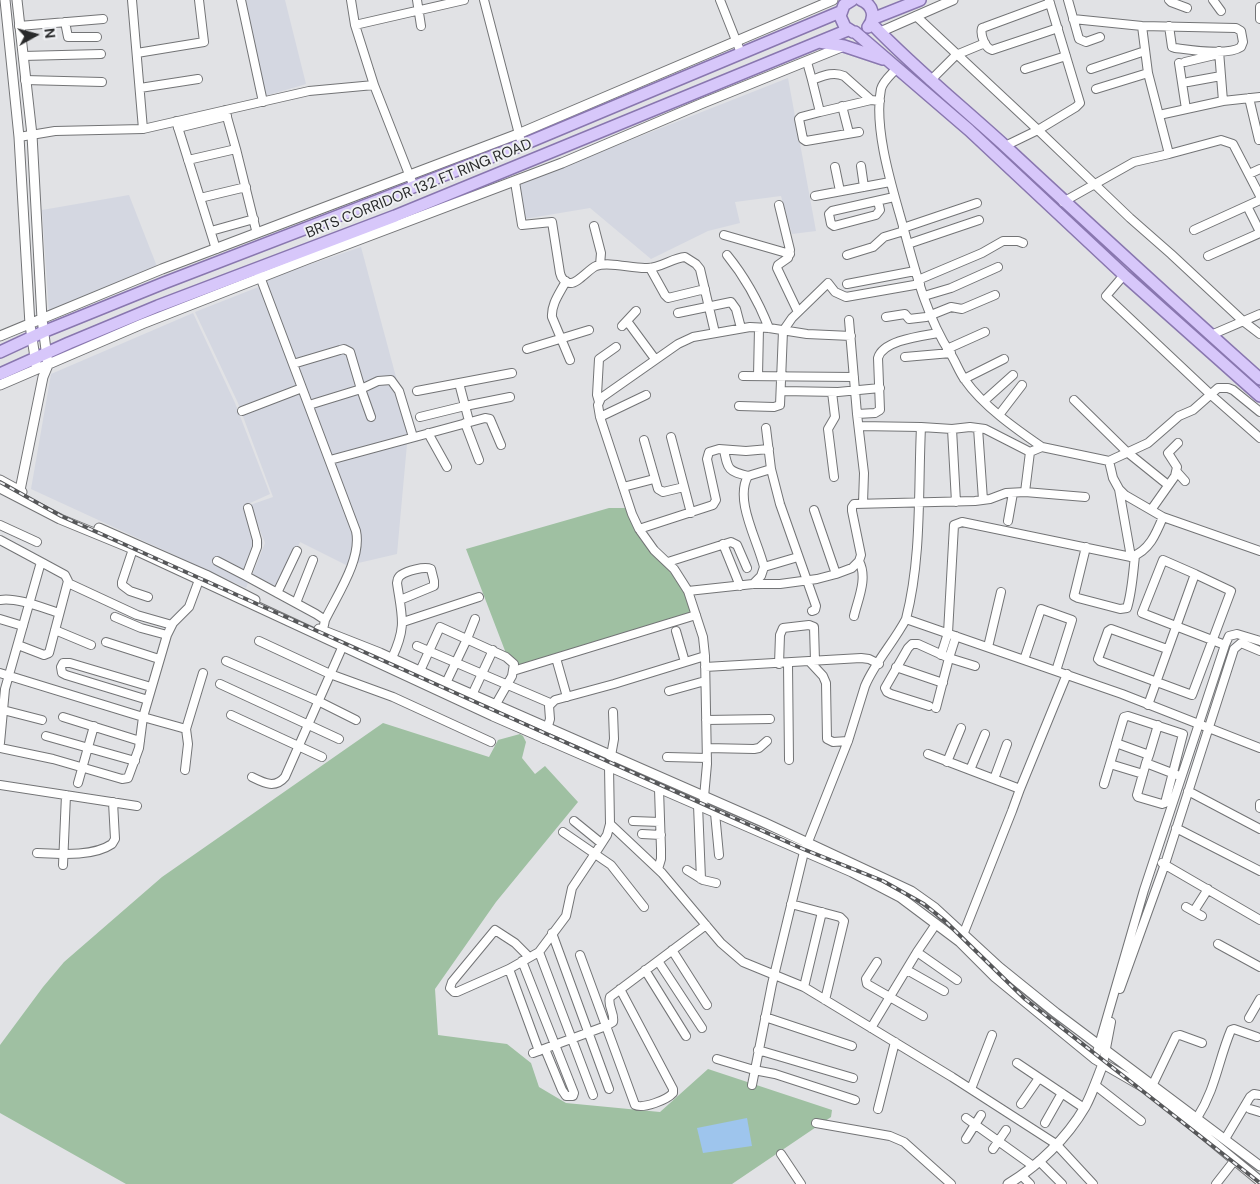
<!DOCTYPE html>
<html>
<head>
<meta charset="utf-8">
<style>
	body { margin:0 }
	#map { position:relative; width:1260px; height:1184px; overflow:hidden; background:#e1e2e5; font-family:"DM Sans",sans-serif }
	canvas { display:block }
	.north { position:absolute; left:10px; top:10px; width:50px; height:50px; -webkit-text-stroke:4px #eff0f3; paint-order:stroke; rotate:83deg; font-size:14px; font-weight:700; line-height:20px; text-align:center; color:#292a2b }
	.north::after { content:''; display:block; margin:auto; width:18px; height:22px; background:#292a2b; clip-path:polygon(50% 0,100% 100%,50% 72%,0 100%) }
</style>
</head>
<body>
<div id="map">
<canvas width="1260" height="1184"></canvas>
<div class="north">N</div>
</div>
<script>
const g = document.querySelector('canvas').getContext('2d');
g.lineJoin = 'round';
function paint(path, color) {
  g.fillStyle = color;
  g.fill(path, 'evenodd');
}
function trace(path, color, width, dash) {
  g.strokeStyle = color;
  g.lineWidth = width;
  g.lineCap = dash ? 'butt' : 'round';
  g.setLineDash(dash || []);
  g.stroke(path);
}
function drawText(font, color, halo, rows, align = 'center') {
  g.font = font + ' "DM Sans",sans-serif';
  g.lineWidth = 4;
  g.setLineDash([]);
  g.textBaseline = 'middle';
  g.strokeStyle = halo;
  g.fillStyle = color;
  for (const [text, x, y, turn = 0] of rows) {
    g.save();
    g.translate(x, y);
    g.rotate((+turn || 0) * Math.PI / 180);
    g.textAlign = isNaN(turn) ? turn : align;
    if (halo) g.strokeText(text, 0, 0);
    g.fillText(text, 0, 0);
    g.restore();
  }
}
const built = new Path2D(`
	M246,0H285L306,84L265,96Z
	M788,78L816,231L792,234L781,196L735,202L740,223L708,231L651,259L590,208L524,219L519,184Z
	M129,195L158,269L49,313L42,210Z
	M361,247L396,377L419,441L407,444L397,554L354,564L359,549L264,280Z
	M261,286L353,531L356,542L348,566L300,542L277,591L251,578L265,543L250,505L273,497L238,403L195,312Z
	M193,313L235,403L270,494L248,504L263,543L246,588L31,489L51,374Z`);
const green = new Path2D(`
	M609,508H626L641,540L682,585L692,616L518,671L507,656L466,549Z
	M383,723L489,757L498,740L520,734L523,736L526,742L522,758L535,774L545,766L578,802L496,902L435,989L438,1035L507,1044L531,1063L539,1087L566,1103L660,1112L708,1069L832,1110L831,1117L732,1184H126L0,1113V1045L43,987L64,962L162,877Z`);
const water = new Path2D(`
	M747,1118L752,1146L703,1153L697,1128Z`);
const minor = new Path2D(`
	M132,0L143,129L309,91L374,85L414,187
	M241,0L263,102
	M351,0L355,25L374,85
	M417,0L421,26
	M484,0L520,138
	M720,0L741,53
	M1068,0L1079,39L1086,42L1100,37
	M1169,0L1171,2L1187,8
	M1213,0L1221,11
	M1050,3L985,27L982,28C980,35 985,48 992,50L1058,28
	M1260,7V19
	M916,16L1038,130L1130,218L1171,254L1243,321L1260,334
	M1073,19L1142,26L1236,28L1241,31L1243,42L1241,47C1228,56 1191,50 1175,48L1172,47L1169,26
	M65,22L68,37H97
	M355,25L464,0
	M19,26L103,19
	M1142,26L1148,73L1169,154
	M1219,51L1223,101
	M137,53L204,42L199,0
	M23,56L101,54
	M807,62L812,80C823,76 833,71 844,76L871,100L880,101
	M1185,62L1219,54
	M1179,63L1186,109
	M897,68C891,75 883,81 881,89C874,125 889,177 899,212C913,260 923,311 950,353C956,362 959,372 965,380C983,406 1016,429 1042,447
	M1025,69L1066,56
	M1091,69L1145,51
	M25,80L102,82
	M812,80L820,112L871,100
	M930,81L956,55L985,43
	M1188,82L1221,76
	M140,88L198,79
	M1096,89L1148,73
	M1249,98L1259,140
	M842,106L849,133
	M820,112L801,117L799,119L803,139L806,141L859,132
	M1159,115L1223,101L1260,97
	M176,121L216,249
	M178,128L227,116
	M19,137L55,131L143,129
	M1005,146L1038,130L1076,107L1080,103L1049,0
	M236,149L256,230
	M188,160L236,149L225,110
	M861,166L864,187
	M835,167L840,191
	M1249,174L1260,169
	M515,182L522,225L552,222L560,273C561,278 565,283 570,283C577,284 589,269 596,266C609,261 633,269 647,268C661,268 672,258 685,257L696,264L700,269L715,333
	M815,196L890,182
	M200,198L246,187
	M878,201L880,210L876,215L838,225L834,226L831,224L829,214L832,211L894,197
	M1063,202L1134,162L1169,154L1221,140L1233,144L1260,196
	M779,205L790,250L788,258L778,265L777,268L798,312
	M1247,206L1260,232
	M594,226L601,253L600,265
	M903,228L977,203
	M1194,230L1260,200
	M211,231L254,219
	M724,235L790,254
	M908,244L979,220
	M727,255C745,277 759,303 769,328
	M847,255L873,247L884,237L904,231
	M1208,256L1260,233
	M650,268L665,295L668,298L705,289
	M259,274L356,531C362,559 337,595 325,620
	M1124,275L1106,296L1210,394L1260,438
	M918,280L982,253L1003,241H1018L1023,243
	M566,281C560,293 551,304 552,317L570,360
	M847,284L915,271
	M924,296L951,288L998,267
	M678,313L731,302L736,309L741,328
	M886,317L905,314L909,319L926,317L951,307L962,309L995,295
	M849,320L857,414
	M627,321L655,359
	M622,326L636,311
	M1211,335L1260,314
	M851,336L807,334L769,328L750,327L693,337L678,344L601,398L598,405L600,417L632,514L639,529L654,550L674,569L688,591L753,584H780L817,579L836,574L852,568L859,561L861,555L852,511V507L854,504L975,501L990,499L1006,493L1025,492L1030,452L1042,447L1109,461L1148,443L1179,416L1193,410L1218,388H1228L1233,390L1260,412
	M527,349L589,330
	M947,349L985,332
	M905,357L951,353
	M293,364L340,350L344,349L350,352L361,389L371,417
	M743,376L854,377
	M758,376L759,328
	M964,379L1004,359
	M459,383L469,421
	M417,391L512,373
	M782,391L838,392L880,388
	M832,392L835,417L828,429L834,477
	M1074,400L1127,452L1168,485
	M984,401L1013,375
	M599,402L597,395L599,359L616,347
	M309,405L361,389L378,381L391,380L399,391L413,437
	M739,406L774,407L780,405L783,331L792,318L828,283L835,292L846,297L920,284
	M242,411L302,388
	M999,415L1022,385
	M420,417L465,406L510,397
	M600,417L646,395
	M465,423L479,460
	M859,426L921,427
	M766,428L771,469L780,504L816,606L815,610L812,611
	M978,428L983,500
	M952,429L956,502
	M428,433L447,467
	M671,437L691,513
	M644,440L658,489L663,492L684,487
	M724,450C728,470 728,471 748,476
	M330,460L485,418L490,419L501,445
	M1109,461L1113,478L1119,489L1125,495L1163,517L1260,551
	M1177,472L1185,481
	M623,487L654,479
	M1119,489L1131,557
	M1025,492L1085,497
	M863,503L864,473L857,414L875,413L880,410L878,358C883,340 922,336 938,333
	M814,510L836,574
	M1151,510L1175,476L1177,467L1168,453L1178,443
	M1008,521L1013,493
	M0,525L37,542
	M639,529L713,505L716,500L707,459L709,452L719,449L746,451L769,449
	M0,540L41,562L5,689L0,743
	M723,544L740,586
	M1086,547L1074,596L1078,598L1120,609L1127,608C1132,592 1133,573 1135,556
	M133,549L122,582V585L130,591L148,597
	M217,561L246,576L257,547V540L248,508
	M668,562L731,542L737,545L747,568
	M764,567L798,557
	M246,576L316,614L325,620L324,625
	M68,583L137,615L172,625
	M753,584L761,576L764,567C758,541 734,500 748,476L771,469
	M688,591L703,637L705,656L707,764L703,808
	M277,593L297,551
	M0,600C16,597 43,608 59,613
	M296,603L313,560
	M854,616C858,599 868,578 859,561
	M115,617L141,628L167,635
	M0,619L23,626
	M906,619C922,557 918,490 921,427L952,429L970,427L985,429L1030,452
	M403,622L479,597
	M55,630L91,645
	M676,631L685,662
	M956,636L949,658L975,666
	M259,641L330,674L393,697L491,742
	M106,642L159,659
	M18,645L44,655L49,653L68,581L65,575L41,562
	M417,646L550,703
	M988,647L1001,592
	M1167,649L1111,629L1108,631L1098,659L1100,661L1192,695L1231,591L1195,574
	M941,655L948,633L954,525L962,522L1131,557C1149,551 1156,534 1163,517
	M392,658C407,626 402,617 397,583C398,579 397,578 401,575C407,571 424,566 431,569L434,581V586L400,600
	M556,658L567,697
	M1024,660L1041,609L1072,620L1056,671
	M226,661L318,701L356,720
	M810,662L823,676L826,683L827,739L833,742L848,741
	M788,663L789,760
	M779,664L780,635L783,628L809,625L814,627L815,661
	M705,667L861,658L869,659L879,664
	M896,667L943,683
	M420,671L440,627L506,657L514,664L512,676L496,704
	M513,671L696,615
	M0,673L143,717L167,635L173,623L189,607L199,580
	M446,683L467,639L475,619
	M220,684L339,739
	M669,691L705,681
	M472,695L493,650
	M148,700L66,675L62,673L61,667L63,663H70L151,687
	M1148,705L1195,574L1163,560L1142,613L1225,645
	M929,706L891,694L887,692L885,688L908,648L912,644H918L949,658L936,708
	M3,710L42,720
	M613,712L614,739L609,767L610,824L662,873L721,943L743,962L804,987L952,1077L1056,1144L1093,1184
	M231,715L322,757
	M63,717L140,741
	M706,720L770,719
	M46,736L135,761
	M544,739L550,719L549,706L555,700L614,684L705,656
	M1116,743L1149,755L1146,763L1177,775
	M0,748L53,759L122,779L128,778L139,748L143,717L186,729L203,673
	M707,748L754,749L759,748L767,741
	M928,754L1020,789
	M1149,755L1158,725
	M667,757L707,758
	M947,762L961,728
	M1110,764L1143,774
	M185,770L188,744L186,729
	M970,770L985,734
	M252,777C264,783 275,789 285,777L345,641
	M994,779L1007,744
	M78,783L94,726
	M1104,784L1124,717L1128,716L1183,734L1165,803L1162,804L1138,797L1137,795L1146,763
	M0,785L137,806
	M1188,791L1260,829
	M1260,804V808
	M698,805L701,879
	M715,813L719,855
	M574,821L601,843
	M633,821L660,822
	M1176,828L1260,871
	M563,832L611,865L644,907
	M642,834L661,835
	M37,853C59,854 93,857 112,844L115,839L113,802
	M1162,863L1260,920
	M63,865L66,795
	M658,869L661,859V849L659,789
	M687,870L703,880L716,883
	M791,904L840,917L844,921L825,1000
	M1186,907L1202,916
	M1194,911L1208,889
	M552,933L609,1089
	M961,940L1012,811L1020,789L1067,674
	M1218,944L1260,967
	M672,950L707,1005
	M539,952L593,1095
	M917,952L957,980
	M580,955L635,1105C643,1109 667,1100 673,1093V1089L620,989
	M529,957L515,943L495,930L452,982L450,988L454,992H457L509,969L539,952L566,916L572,888L598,849L607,835L610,824
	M522,961L574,1093L573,1096H566L562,1090L545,1049
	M658,961L702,1028
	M877,962L866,979L867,984L923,1016
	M509,969L539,1051
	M645,970L686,1036
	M907,970L944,991
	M804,987L822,912
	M1120,989L1165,864L1234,649L1241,643L1260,651
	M765,1017L852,1046
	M1249,1018L1260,999
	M871,1028L917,952L936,924
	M758,1050L853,1078
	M533,1053L606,1026L613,1022C615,1013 607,1006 610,997L706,925
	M717,1059L754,1070L775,1074L855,1100
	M1095,1059L1144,890L1225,645L1229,636L1237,634L1260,641
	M1017,1063L1084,1108
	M1103,1064L1111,1022
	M1153,1084L1176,1036L1180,1035L1202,1043
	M752,1085L772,984L804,852L848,741L865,686C875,662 894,642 906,619L1122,694L1260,748
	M1095,1085L1141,1121
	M971,1089L992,1035
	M1021,1104L1039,1078
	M878,1109L895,1042
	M1250,1109L1260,1112
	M966,1118L1033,1166
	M1197,1118C1216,1088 1218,1061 1231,1030L1234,1029L1257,1037
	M816,1123L890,1136L904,1142L951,1184
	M1045,1123L1062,1093
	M966,1139L981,1115
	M1225,1139L1250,1097L1254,1094L1260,1095
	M993,1149L1006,1130
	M781,1154L801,1184
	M1039,1161L1062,1184
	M1022,1176L1030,1184
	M1216,1184L1234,1161`);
const tertiary = new Path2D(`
	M5,0L19,137L30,325L36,364
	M17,0L32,135L42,319L48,365L43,377L19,495
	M880,32L953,0
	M0,336L162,269L518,134L833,0
	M0,385L142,324L308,259L562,163L703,103L844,46
	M0,480L22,492
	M0,488L60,519L133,549L493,716L852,872L900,897L960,942L995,977L1095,1059L1152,1092L1260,1181
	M99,528L206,575L255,600
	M319,629L380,653L446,683L763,822L911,891L935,908L999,967L1056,1013L1260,1166
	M1008,1184C1038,1166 1067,1138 1085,1107C1092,1094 1097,1079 1103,1064`);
const primary = new Path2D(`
	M852,0L844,5L840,16L845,27L853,32
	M861,0C873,5 876,17 868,27
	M872,19L920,0
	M871,23C913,67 960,105 1005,146C1089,224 1174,302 1260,379
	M855,32L969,130L1124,275L1260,396
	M819,42L844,46L883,59
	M0,352L43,332L164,283L522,145L840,12
	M0,374L69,343L158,306L395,216L848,30`);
const rail = new Path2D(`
	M0,482L61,516L803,849L883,881L924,904L944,920L1025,999L1260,1183`);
const streetNames = [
	["BRTS CORRIDOR 132 FT RING ROAD",419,189,-22]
];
paint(built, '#d4d7e1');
paint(green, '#9fc0a2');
paint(water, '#9ec5ed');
trace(minor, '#737476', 10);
trace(tertiary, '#737476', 11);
trace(primary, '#8977af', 14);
trace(minor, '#fff', 8);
trace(tertiary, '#fff', 9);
trace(primary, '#d7c7fa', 11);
trace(rail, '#565759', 4);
trace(rail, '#eff0f3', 2, [5.5]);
drawText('15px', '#292a2b', '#eff0f3', streetNames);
</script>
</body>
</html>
